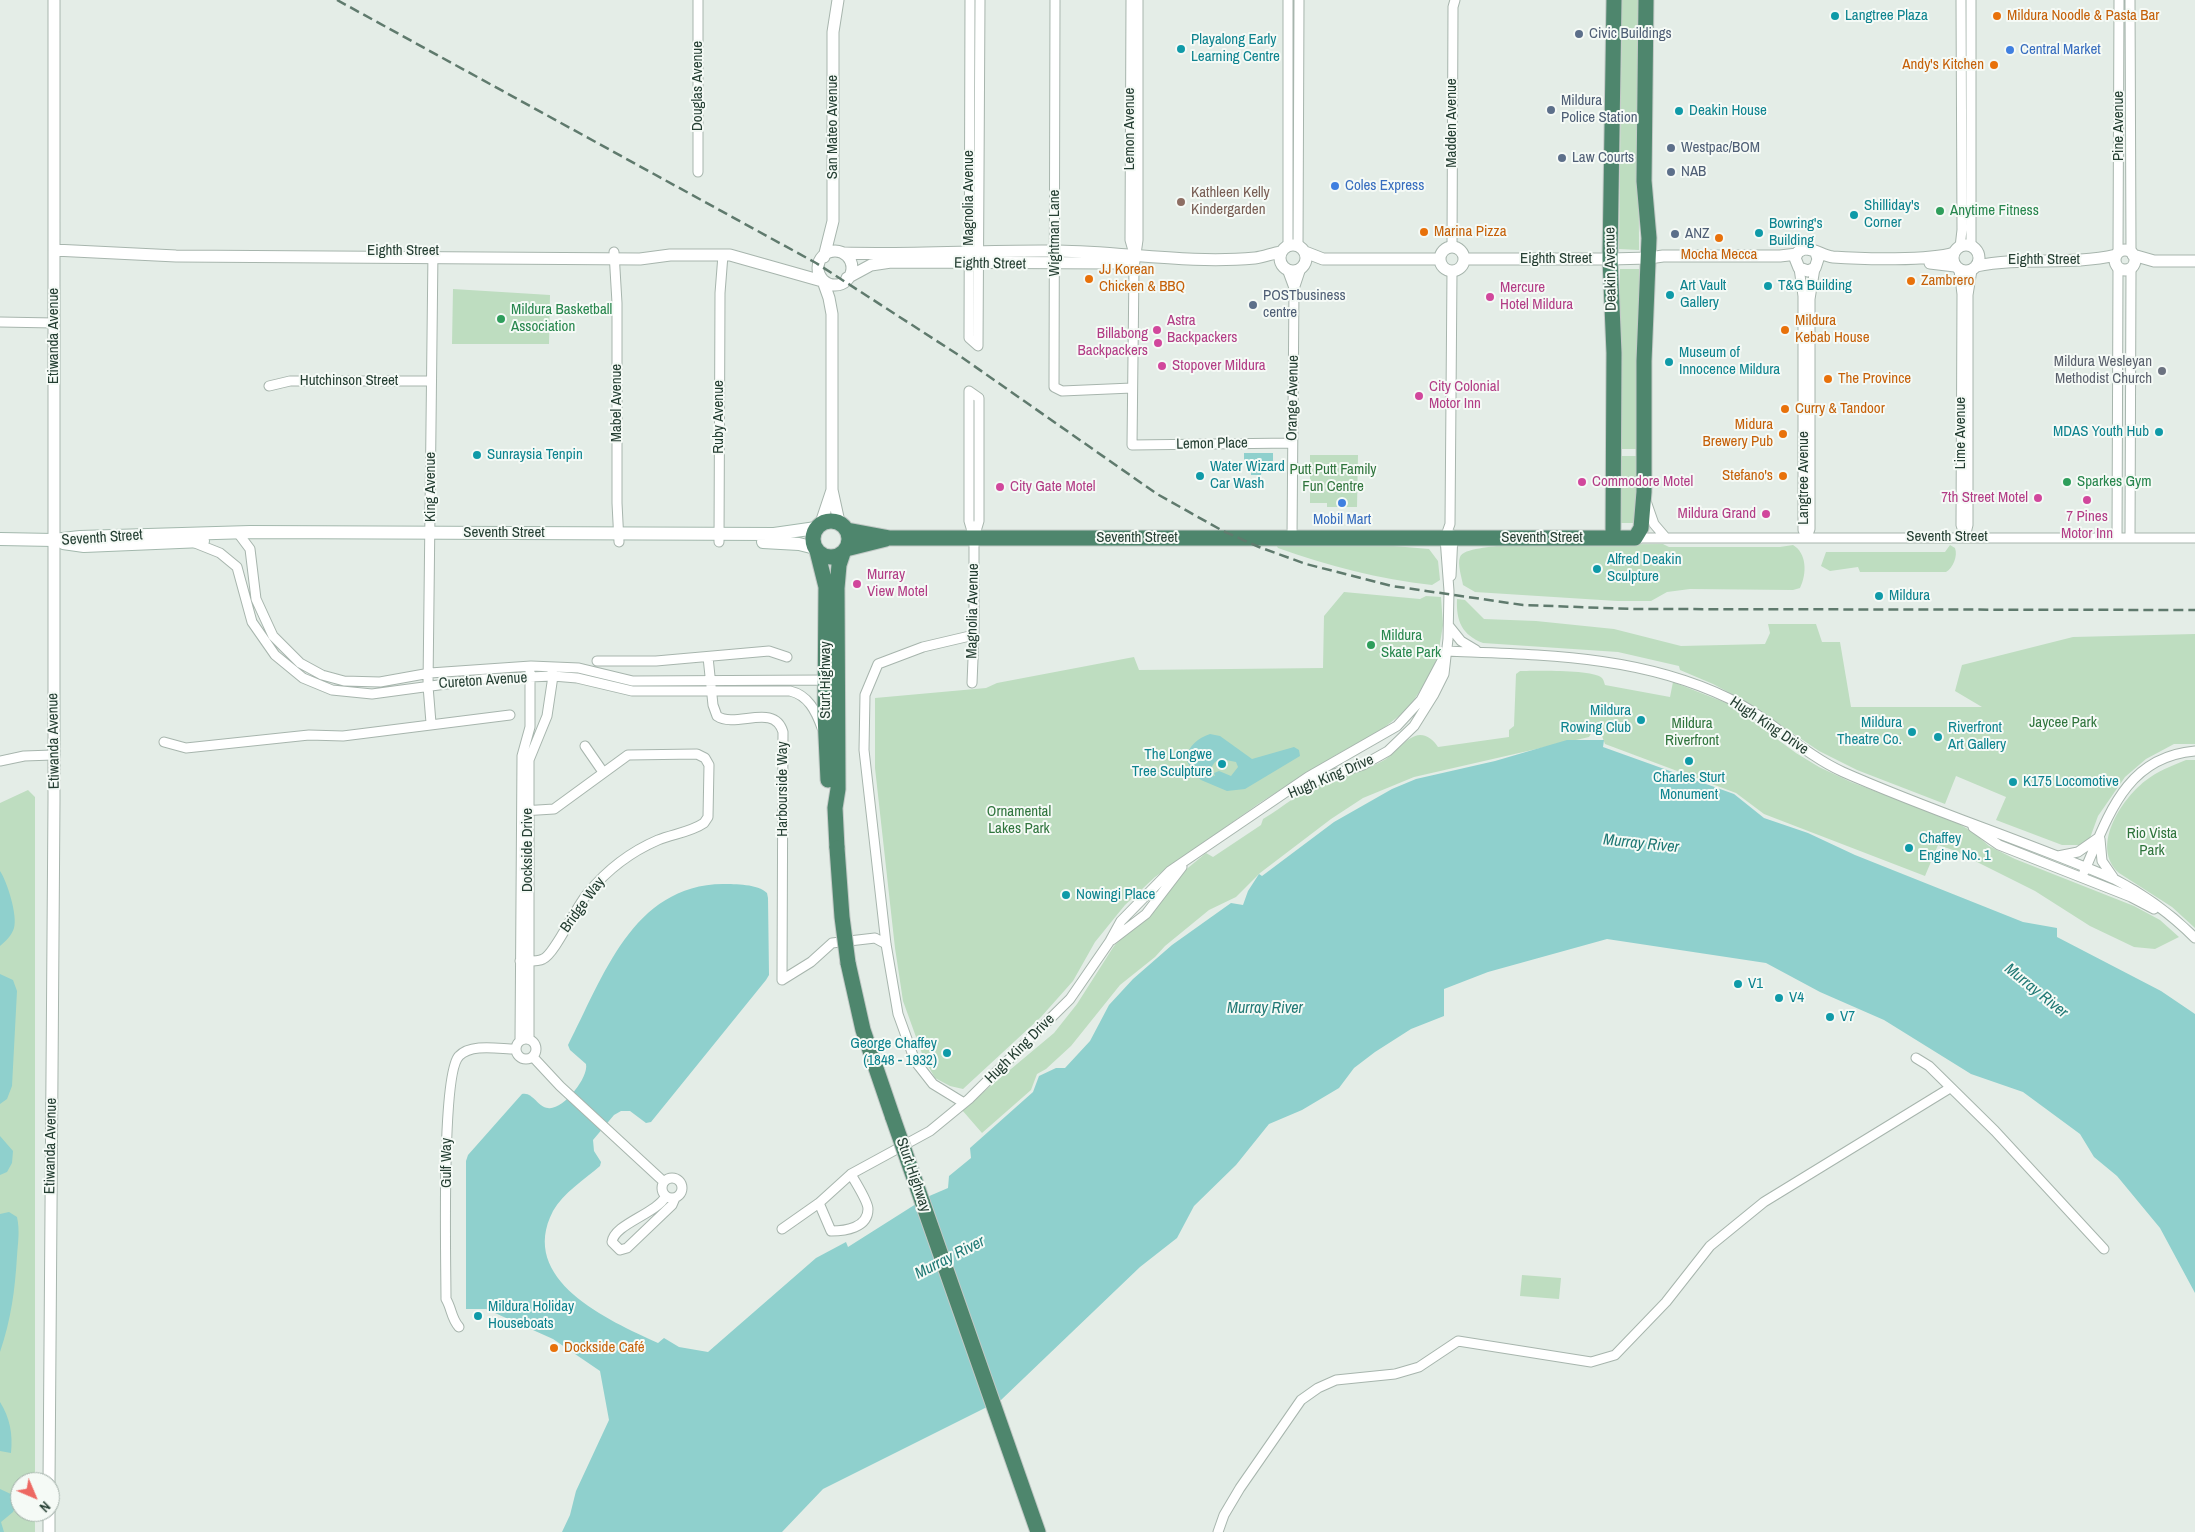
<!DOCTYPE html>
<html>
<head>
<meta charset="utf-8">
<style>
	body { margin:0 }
	#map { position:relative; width:2195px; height:1532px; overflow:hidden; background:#e4ede7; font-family:"Archivo Narrow",sans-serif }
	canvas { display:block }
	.north { position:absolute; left:10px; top:1472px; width:50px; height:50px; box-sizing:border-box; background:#f5faf6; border:1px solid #a1afa8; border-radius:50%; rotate:135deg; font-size:14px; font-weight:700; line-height:20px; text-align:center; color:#243e32 }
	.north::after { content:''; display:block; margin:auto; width:18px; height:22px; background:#ed6862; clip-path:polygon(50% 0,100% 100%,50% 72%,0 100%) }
</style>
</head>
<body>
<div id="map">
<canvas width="2195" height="1532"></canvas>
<div class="north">N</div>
</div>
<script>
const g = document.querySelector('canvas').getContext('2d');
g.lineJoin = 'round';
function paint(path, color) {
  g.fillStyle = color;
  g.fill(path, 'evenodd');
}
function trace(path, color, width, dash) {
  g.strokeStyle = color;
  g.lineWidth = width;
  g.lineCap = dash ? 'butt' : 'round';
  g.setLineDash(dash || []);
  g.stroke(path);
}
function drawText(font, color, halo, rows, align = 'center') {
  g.font = font + ' "Archivo Narrow",sans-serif';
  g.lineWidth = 4;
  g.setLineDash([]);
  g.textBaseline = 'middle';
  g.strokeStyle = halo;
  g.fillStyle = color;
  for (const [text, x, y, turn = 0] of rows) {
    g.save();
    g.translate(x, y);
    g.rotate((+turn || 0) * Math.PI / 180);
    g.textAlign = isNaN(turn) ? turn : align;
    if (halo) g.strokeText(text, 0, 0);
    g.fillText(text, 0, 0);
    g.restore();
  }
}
const green = new Path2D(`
	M1622,0H1638L1639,250L1619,249Z
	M1620,269H1639V446L1637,449H1620Z
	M453,289L550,295L549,344H452Z
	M1310,455H1358L1357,507H1327V503H1310Z
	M1620,456H1637L1639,523H1618Z
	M1663,544L1669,547H1780L1793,545C1807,553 1807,574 1800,588L1793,590L1690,589L1667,592L1651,601H1617L1475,592L1463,585C1462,578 1457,564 1460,557C1463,548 1494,547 1504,545Z
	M1276,545H1382L1429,549L1438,561L1440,580L1432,585C1379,579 1328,566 1278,548Z
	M1950,545L1955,548C1958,556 1953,568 1946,572H1860L1858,567L1830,571L1821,566L1826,552H1945Z
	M1344,592L1420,599L1426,596L1441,597L1443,625L1438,655L1431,674L1408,709L1381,730L1336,755L1261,802L1155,877L1125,905L1095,942L1073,981L1041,1017L963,1089L950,1086L935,1078L924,1059L903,1001L895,948L875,768V698L986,688L997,683L1134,657L1139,670L1323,668L1324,616Z
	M1457,599L1465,600L1484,619L1536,621L1614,629L1681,646L1765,644L1770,633L1768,624H1816L1822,642H1840L1851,707H1982L1955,691L1962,665L2073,637L2195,634V744H2174L2146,759L2125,777L2098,816L2090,838L2079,845H2062L1996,820L2006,797L1956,776L1945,804L1857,770L1819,751L1745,701L1713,684L1680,670L1679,666L1618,652L1483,643C1462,635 1456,621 1457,599Z
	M1520,671C1535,671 1592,669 1602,678C1604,680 1604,683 1605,685L1670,697L1673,682L1729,704L1796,753L1819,767L1851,782L1954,821L1973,832L1989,846L2015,859L2134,906L2160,920L2179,937L2155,949L2134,947L2090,926L2035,891L1953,850L1938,845L1925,876L1764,814L1736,793L1605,744L1602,736L1592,732L1589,737L1414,777L1363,798L1331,819L1260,873L1236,897L1209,910L1165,946L1155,957L1120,985L1071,1046L1046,1069L1037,1074L1031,1090L982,1133L962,1110L1054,1033L1077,1004L1114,946L1128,931L1145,920L1183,872L1206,853L1213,857L1261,825L1263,819C1284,807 1301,790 1325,781C1345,774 1367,771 1386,759C1396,752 1407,736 1420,735C1428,735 1434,741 1438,747L1509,737V730L1514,726L1516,674Z
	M2186,760H2195V928L2172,907L2119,873C2090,847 2121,800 2145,781C2158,771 2171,766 2186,760Z
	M28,790L35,797V1482H20V1512H35V1532H0V803Z
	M1522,1275L1561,1278L1559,1299L1520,1296Z`);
const water = new Path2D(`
	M1244,453H1273V461H1263L1261,475H1251V461H1244Z
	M1210,734L1220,736L1252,759L1294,747L1299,750L1300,756L1245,789L1227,791L1201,780L1192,771L1186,759C1188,746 1198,738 1210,734ZM1221,759L1236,762L1238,767L1231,776L1219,771L1214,773L1215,776L1210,775L1208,772L1215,762Z
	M1567,740H1604L1603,747L1734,794L1764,818L1808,833L1855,855L2023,922L2057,928V937L2161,991L2195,1014V1293L2160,1228L2117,1176L2094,1157L2080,1134L2023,1092L1971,1074L1884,1020L1820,992L1766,963L1607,939L1488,972L1444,989V1016L1411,1029L1375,1052L1354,1068L1339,1088L1302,1110L1269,1124L1236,1165L1194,1206L1177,1238L1140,1267L1001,1400L823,1489L782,1532H562L570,1515L576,1491L609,1420L600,1371L553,1339L486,1309H466V1161L468,1155L522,1094C532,1091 538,1107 548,1108C562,1111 589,1078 586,1064L570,1050L568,1045C603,978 632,885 723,884C735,884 758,884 767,893L768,898L769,975L766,980L651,1122L646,1123L630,1111H621L614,1115L593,1140L594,1151L601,1162L600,1166C585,1179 563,1193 553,1211C517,1280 608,1320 658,1343L664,1338L679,1347L708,1352L816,1258L846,1242L848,1247L927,1197L948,1188L949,1176L971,1158L970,1148L1033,1092L1039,1076L1056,1068H1065L1090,1041L1109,1005L1133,979L1172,945L1231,903L1243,905L1248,891L1259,874L1262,876L1334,822L1392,789L1416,779L1495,761Z
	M0,871C7,881 18,916 14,928C12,935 6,941 0,946Z
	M0,974L13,980L17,991L12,1086L7,1099L0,1104Z
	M0,1136L13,1151L12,1163L7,1172L0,1175Z
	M9,1212L17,1217C20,1231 18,1242 17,1256C15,1290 11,1320 0,1352V1214Z
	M0,1402C10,1418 13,1434 11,1453L0,1451Z
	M0,1489L13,1495L16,1505L13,1512L1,1522L4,1532H0Z`);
const minor = new Path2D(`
	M970,0L969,338L978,346L980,0
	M1055,0L1054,387L1062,391L1132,388
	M1131,0L1130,240L1134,254
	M1138,0V240L1134,268L1132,445L1292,443
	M1971,0V246
	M2130,0L2131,253
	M698,172V0
	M1298,245L1299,0
	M1288,246V0
	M1452,246L1453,7L1455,0
	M1960,247L1962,230L1961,0
	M614,252L617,303V503L619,542
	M2118,253L2119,0
	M1799,268L1803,296V530L1807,537
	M1287,269L1294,288
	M1959,270L1962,294L1961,525L1965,538
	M0,322L54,323
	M269,386L290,381H431
	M969,391L979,398V521L974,538V635L972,683
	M969,391V521L974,538
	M1647,504L1654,524L1666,538
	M238,533L250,549L256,599L273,636L300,663L322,675L344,681L380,682L430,673L531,666L579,668L633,681L825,680L827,682
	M1292,537L1294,289L1301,268
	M1807,537L1810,529V299L1815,268
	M1965,537L1968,525V295L1972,270
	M1635,538H2195
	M2117,538L2118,268
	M2130,538L2131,268
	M719,542L720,293L723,255
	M195,543L220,553L237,567L252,622L275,655L303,678L332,690L372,694L483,679L553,676L577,678L632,691H790C808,695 816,711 822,728
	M1451,576L1453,535
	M1449,626L1461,641L1476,650
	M1447,651C1543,655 1639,655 1728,698C1769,717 1801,753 1843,772C1931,811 2025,841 2114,879C2145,895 2171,914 2195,938
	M708,657L713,705L717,716C736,729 774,702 783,732L782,980
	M597,661H656L769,651L787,657
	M431,723L428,686L433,251
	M164,742L186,748L309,735L343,736L510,715
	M585,746L603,772
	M0,761L24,756L53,755
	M1301,788L1325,777L1363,765L1388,751L1414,726L1434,694L1444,674L1448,639L1449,591L1445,538L1450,524L1452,271
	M1973,827L1999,845L2131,897L2154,909
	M2100,839L2102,861L2113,877
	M2058,856L2078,852L2098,838
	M2084,872C2108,817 2125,757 2195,751
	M1112,940L1146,914L1182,867
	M520,961C527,961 537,962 543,959C555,954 576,906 588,893C607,870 630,852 658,840C673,834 691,832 704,823L708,817L709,765L705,758L697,754L628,755L554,809L522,811
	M782,980L811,962L832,943L875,938L886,944
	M516 1049a10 10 0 1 1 20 0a10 10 0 1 1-20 0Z
	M529,1039V760L547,716L553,676L552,671
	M520,1041L522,756L530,727V672
	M533,1057L560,1086L664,1182
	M1916,1058L1929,1066L1995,1131L2104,1249
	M964,1103L933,1084L915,1061L898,1014L886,944L864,750L865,695L878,664L923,647L974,635
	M851,1174C855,1182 868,1201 868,1209C868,1228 845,1231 831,1231L819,1203L851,1174L930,1131L969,1099L1070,999L1110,941L1121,921L1170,871L1308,777L1397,726L1421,700L1447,651
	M662 1188a10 10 0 1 1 20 0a10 10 0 1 1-20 0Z
	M666,1196C656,1214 614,1224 612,1242L620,1250L627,1248L672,1205L675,1198
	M782,1229L819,1203
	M459,1327C451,1318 452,1309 446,1299C446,1263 441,1074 459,1056C471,1043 500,1049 515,1049
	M1218,1532L1224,1515L1240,1488L1301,1400L1318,1388L1336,1380L1395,1374L1419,1367L1458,1341L1591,1362L1615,1355L1666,1302L1710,1246L1764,1202L1950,1088`);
const tertiary = new Path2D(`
	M1280 258a13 13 0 1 1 26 0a13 13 0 1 1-26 0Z
	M1953 258a13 13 0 1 1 26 0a13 13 0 1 1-26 0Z
	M1440 259a12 12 0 1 1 24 0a12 12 0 1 1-24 0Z
	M54,250L176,256L640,259L670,255H730L822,281
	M2115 260a10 10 0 1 1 20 0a10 10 0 1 1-20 0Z
	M818 268a17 17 0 1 1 34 0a17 17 0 1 1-34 0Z
	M1305,252L1323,259H1439
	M844,253C916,255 987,250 1058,251C1124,252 1189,264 1255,258C1264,257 1273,253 1281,252
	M1816,253L1818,259L1815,268L1808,271L1799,268L1795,258L1798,252L1804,249C1814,248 1823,256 1833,257C1860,259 1931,261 1954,253
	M2133,255L2154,261H2195
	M824,257L833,221V32L838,0
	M1464,259H1610L1649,258L1663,256H1780L1797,254
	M1930,263L1955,266
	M1976,266C2023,256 2070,266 2116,255
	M847,278L871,265L891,262L1117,263L1135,257
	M823,281L829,298L832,314V490L839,522
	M821,523L832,490
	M49,1482L54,800V0
	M49,1532V1512`);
const secondary = new Path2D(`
	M0,539L54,540L80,537L250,532L774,534L816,528
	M763,542L799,544L815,548
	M63,543L84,546L203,541`);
const trunk = new Path2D(`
	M813 539a18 18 0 1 1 36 0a18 18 0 1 1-36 0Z
	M847,530L890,538H1635L1641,528L1644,492V361L1649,238L1644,181L1646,0
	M1613,538L1614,353L1610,259L1614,0
	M846,549L886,539
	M817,551L826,587L825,715L828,780
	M837,848L835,808L838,789L837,588L839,565L843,553
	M848,963L863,1030L893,1118
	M922,1201L1038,1532`);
const rail = new Path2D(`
	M337,0L816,263L957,354L1157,494L1223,531L1259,547L1306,564L1392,586L1523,605L1632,609L2195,610`);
const trunkBridge = new Path2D(`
	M837,848L842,917L848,963
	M893,1118L922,1201`);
const markers = [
	[1835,16,5,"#0f9aa8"],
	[1997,16,5,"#e8710a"],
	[1579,34,5,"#5c6f8a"],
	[1181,49,5,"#0f9aa8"],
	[2010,50,5,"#3f7fe0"],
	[1994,65,5,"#e8710a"],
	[1551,110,5,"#5c6f8a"],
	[1679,111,5,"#0f9aa8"],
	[1671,148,5,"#5c6f8a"],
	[1562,158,5,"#5c6f8a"],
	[1671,172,5,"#5c6f8a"],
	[1335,186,5,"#3f7fe0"],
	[1181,202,5,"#8d6e63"],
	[1940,211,5,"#2e9e5b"],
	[1854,215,5,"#0f9aa8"],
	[1424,232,5,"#e8710a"],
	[1759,233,5,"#0f9aa8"],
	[1675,234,5,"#5c6f8a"],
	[1719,238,5,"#e8710a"],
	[1089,279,5,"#e8710a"],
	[1911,281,5,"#e8710a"],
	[1768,286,5,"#0f9aa8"],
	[1670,295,5,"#0f9aa8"],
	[1490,297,5,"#d1479c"],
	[1253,305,5,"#5c6f8a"],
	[501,319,5,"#2e9e5b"],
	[1157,330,5,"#d1479c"],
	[1785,330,5,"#e8710a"],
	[1158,343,5,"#d1479c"],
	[1669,362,5,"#0f9aa8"],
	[1162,366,5,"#d1479c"],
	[2162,371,5,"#6b7280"],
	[1828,379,5,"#e8710a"],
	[1419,396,5,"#d1479c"],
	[1785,409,5,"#e8710a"],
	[2159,432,5,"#0f9aa8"],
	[1783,434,5,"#e8710a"],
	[477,455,5,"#0f9aa8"],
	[1200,476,5,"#0f9aa8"],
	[1783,476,5,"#e8710a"],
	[1582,482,5,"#d1479c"],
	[2067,482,5,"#2e9e5b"],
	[1000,487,5,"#d1479c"],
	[2038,498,5,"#d1479c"],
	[2087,500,5,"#d1479c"],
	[1342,503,5,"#3f7fe0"],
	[1766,514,5,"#d1479c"],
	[1597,569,5,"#0f9aa8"],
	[857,584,5,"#d1479c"],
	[1879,596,5,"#0f9aa8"],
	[1371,645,5,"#2e9e5b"],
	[1641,720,5,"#0f9aa8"],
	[1912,732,5,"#0f9aa8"],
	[1938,737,5,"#0f9aa8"],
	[1689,761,5,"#0f9aa8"],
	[1222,764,5,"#0f9aa8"],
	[2013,782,5,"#0f9aa8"],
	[1909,848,5,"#0f9aa8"],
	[1066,895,5,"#0f9aa8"],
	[1738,984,5,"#0f9aa8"],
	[1779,998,5,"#0f9aa8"],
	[1830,1017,5,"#0f9aa8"],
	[947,1053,5,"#0f9aa8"],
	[478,1316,5,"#0f9aa8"],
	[554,1348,5,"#e8710a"]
];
const cultureNames = [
	["Langtree Plaza",1845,16],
	["Playalong Early",1191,40],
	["Learning Centre",1191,57],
	["Deakin House",1689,111],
	["Shilliday's",1864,206],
	["Corner",1864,223],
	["Bowring's",1769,224],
	["Building",1769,241],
	["Art Vault",1680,286],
	["Gallery",1680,303],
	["T&G Building",1778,286],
	["Museum of",1679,353],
	["Innocence Mildura",1679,370],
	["MDAS Youth Hub",2149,432,"right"],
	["Sunraysia Tenpin",487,455],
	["Water Wizard",1210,467],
	["Car Wash",1210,484],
	["Alfred Deakin",1607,560],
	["Sculpture",1607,577],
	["Mildura",1889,596],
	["Mildura",1631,711,"right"],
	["Rowing Club",1631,728,"right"],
	["Mildura",1902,723,"right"],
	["Theatre Co.",1902,740,"right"],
	["Riverfront",1948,728],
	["Art Gallery",1948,745],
	["The Longwe",1212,755,"right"],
	["Tree Sculpture",1212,772,"right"],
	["Charles Sturt",1689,778,"center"],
	["Monument",1689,795,"center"],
	["K175 Locomotive",2023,782],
	["Chaffey",1919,839],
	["Engine No. 1",1919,856],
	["Nowingi Place",1076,895],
	["V1",1748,984],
	["V4",1789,998],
	["V7",1840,1017],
	["George Chaffey",937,1044,"right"],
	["(1848 - 1932)",937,1061,"right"],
	["Mildura Holiday",488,1307],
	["Houseboats",488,1324]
];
const foodNames = [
	["Mildura Noodle & Pasta Bar",2007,16],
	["Andy's Kitchen",1984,65,"right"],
	["Marina Pizza",1434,232],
	["Mocha Mecca",1719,255,"center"],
	["JJ Korean",1099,270],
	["Chicken & BBQ",1099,287],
	["Zambrero",1921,281],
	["Mildura",1795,321],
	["Kebab House",1795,338],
	["The Province",1838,379],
	["Curry & Tandoor",1795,409],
	["Midura",1773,425,"right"],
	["Brewery Pub",1773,442,"right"],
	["Stefano's",1773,476,"right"],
	["Dockside Café",564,1348]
];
const serviceNames = [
	["Civic Buildings",1589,34],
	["Mildura",1561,101],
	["Police Station",1561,118],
	["Westpac/BOM",1681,148],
	["Law Courts",1572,158],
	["NAB",1681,172],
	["ANZ",1685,234],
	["POSTbusiness",1263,296],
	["centre",1263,313]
];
const shopNames = [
	["Central Market",2020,50],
	["Coles Express",1345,186],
	["Mobil Mart",1342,520,"center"]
];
const streetNames = [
	["Douglas Avenue",698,86,-90],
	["Madden Avenue",1452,123,-90],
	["Pine Avenue",2119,126,-90],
	["San Mateo Avenue",833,127,-90],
	["Lemon Avenue",1130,129,-90],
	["Magnolia Avenue",969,198,-90],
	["Wightman Lane",1055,233,-90],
	["Eighth Street",403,251],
	["Eighth Street",1556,259],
	["Eighth Street",2044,260],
	["Eighth Street",990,264,1],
	["Deakin Avenue",1611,269,-91],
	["Etiwanda Avenue",54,336,-90],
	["Hutchinson Street",349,381],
	["Orange Avenue",1293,398,-89],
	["Mabel Avenue",617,403,-90],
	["Ruby Avenue",719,417,-90],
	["Lime Avenue",1961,433,-90],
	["Lemon Place",1212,444,-1],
	["Langtree Avenue",1804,478,-90],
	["King Avenue",431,487,-90],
	["Seventh Street",504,533],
	["Seventh Street",1947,537],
	["Seventh Street",102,538,-4],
	["Seventh Street",1137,538],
	["Seventh Street",1542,538],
	["Magnolia Avenue",973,611,-89],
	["Sturt Highway",826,680,-90],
	["Cureton Avenue",483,681,-4],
	["Hugh King Drive",1769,726,34],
	["Etiwanda Avenue",54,741,-91],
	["Hugh King Drive",1331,777,-23],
	["Harbourside Way",783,789,-90],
	["Dockside Drive",528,850,-90],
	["Bridge Way",583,905,-54],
	["Hugh King Drive",1020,1049,-45],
	["Etiwanda Avenue",51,1146,-89],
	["Gulf Way",447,1163,-90],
	["Sturt Highway",913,1175,71]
];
const educationNames = [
	["Kathleen Kelly",1191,193],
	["Kindergarden",1191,210]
];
const leisureNames = [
	["Anytime Fitness",1950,211],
	["Mildura Basketball",511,310],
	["Association",511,327],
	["Sparkes Gym",2077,482],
	["Mildura",1381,636],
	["Skate Park",1381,653]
];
const hotelNames = [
	["Mercure",1500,288],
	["Hotel Mildura",1500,305],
	["Astra",1167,321],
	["Backpackers",1167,338],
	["Billabong",1148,334,"right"],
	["Backpackers",1148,351,"right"],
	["Stopover Mildura",1172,366],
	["City Colonial",1429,387],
	["Motor Inn",1429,404],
	["Commodore Motel",1592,482],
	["City Gate Motel",1010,487],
	["7th Street Motel",2028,498,"right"],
	["Mildura Grand",1756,514,"right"],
	["7 Pines",2087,517,"center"],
	["Motor Inn",2087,534,"center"],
	["Murray",867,575],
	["View Motel",867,592]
];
const worshipNames = [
	["Mildura Wesleyan",2152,362],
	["Methodist Church",2152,379]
];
const parkNames = [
	["Putt Putt Family",1333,470],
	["Fun Centre",1333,487],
	["Jaycee Park",2063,723],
	["Mildura",1692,724],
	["Riverfront",1692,741],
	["Ornamental",1019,812],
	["Lakes Park",1019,829],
	["Rio Vista",2152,834],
	["Park",2152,851]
];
const waterNames = [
	["Murray River",1641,844,6],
	["Murray River",2036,991,39],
	["Murray River",1265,1009],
	["Murray River",950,1258,-27]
];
paint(green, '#beddc0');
paint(water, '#8fd0cd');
trace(minor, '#a7b5ad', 11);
trace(tertiary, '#a7b5ad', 13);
trace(secondary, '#a3b8ad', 14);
trace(trunk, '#c2c9c6', 17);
trace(minor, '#fff', 9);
trace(tertiary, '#fff', 11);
trace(secondary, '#fff', 12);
trace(trunk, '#4e866d', 15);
trace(rail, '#5f7a6d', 2.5, [10, 5]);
trace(trunkBridge, '#c2c9c6', 17, []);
trace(trunkBridge, '#4e866d', 15);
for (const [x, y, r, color] of markers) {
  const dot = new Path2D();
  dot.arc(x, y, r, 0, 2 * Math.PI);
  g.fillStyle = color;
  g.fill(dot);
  trace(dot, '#f5faf6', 2);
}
drawText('15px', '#0d838f', '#f5faf6', cultureNames, 'left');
drawText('15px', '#c56008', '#f5faf6', foodNames, 'left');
drawText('15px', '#4e5e75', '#f5faf6', serviceNames, 'left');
drawText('15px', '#366cbe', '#f5faf6', shopNames, 'left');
drawText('15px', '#243e32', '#f5faf6', streetNames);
drawText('15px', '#785e54', '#f5faf6', educationNames, 'left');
drawText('15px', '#27864d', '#f5faf6', leisureNames, 'left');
drawText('15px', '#b23c85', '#f5faf6', hotelNames, 'left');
drawText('15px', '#5b616d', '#f5faf6', worshipNames, 'right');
drawText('15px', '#2f743c', '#f5faf6', parkNames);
drawText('italic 16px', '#207975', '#f5faf6', waterNames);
</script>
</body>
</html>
